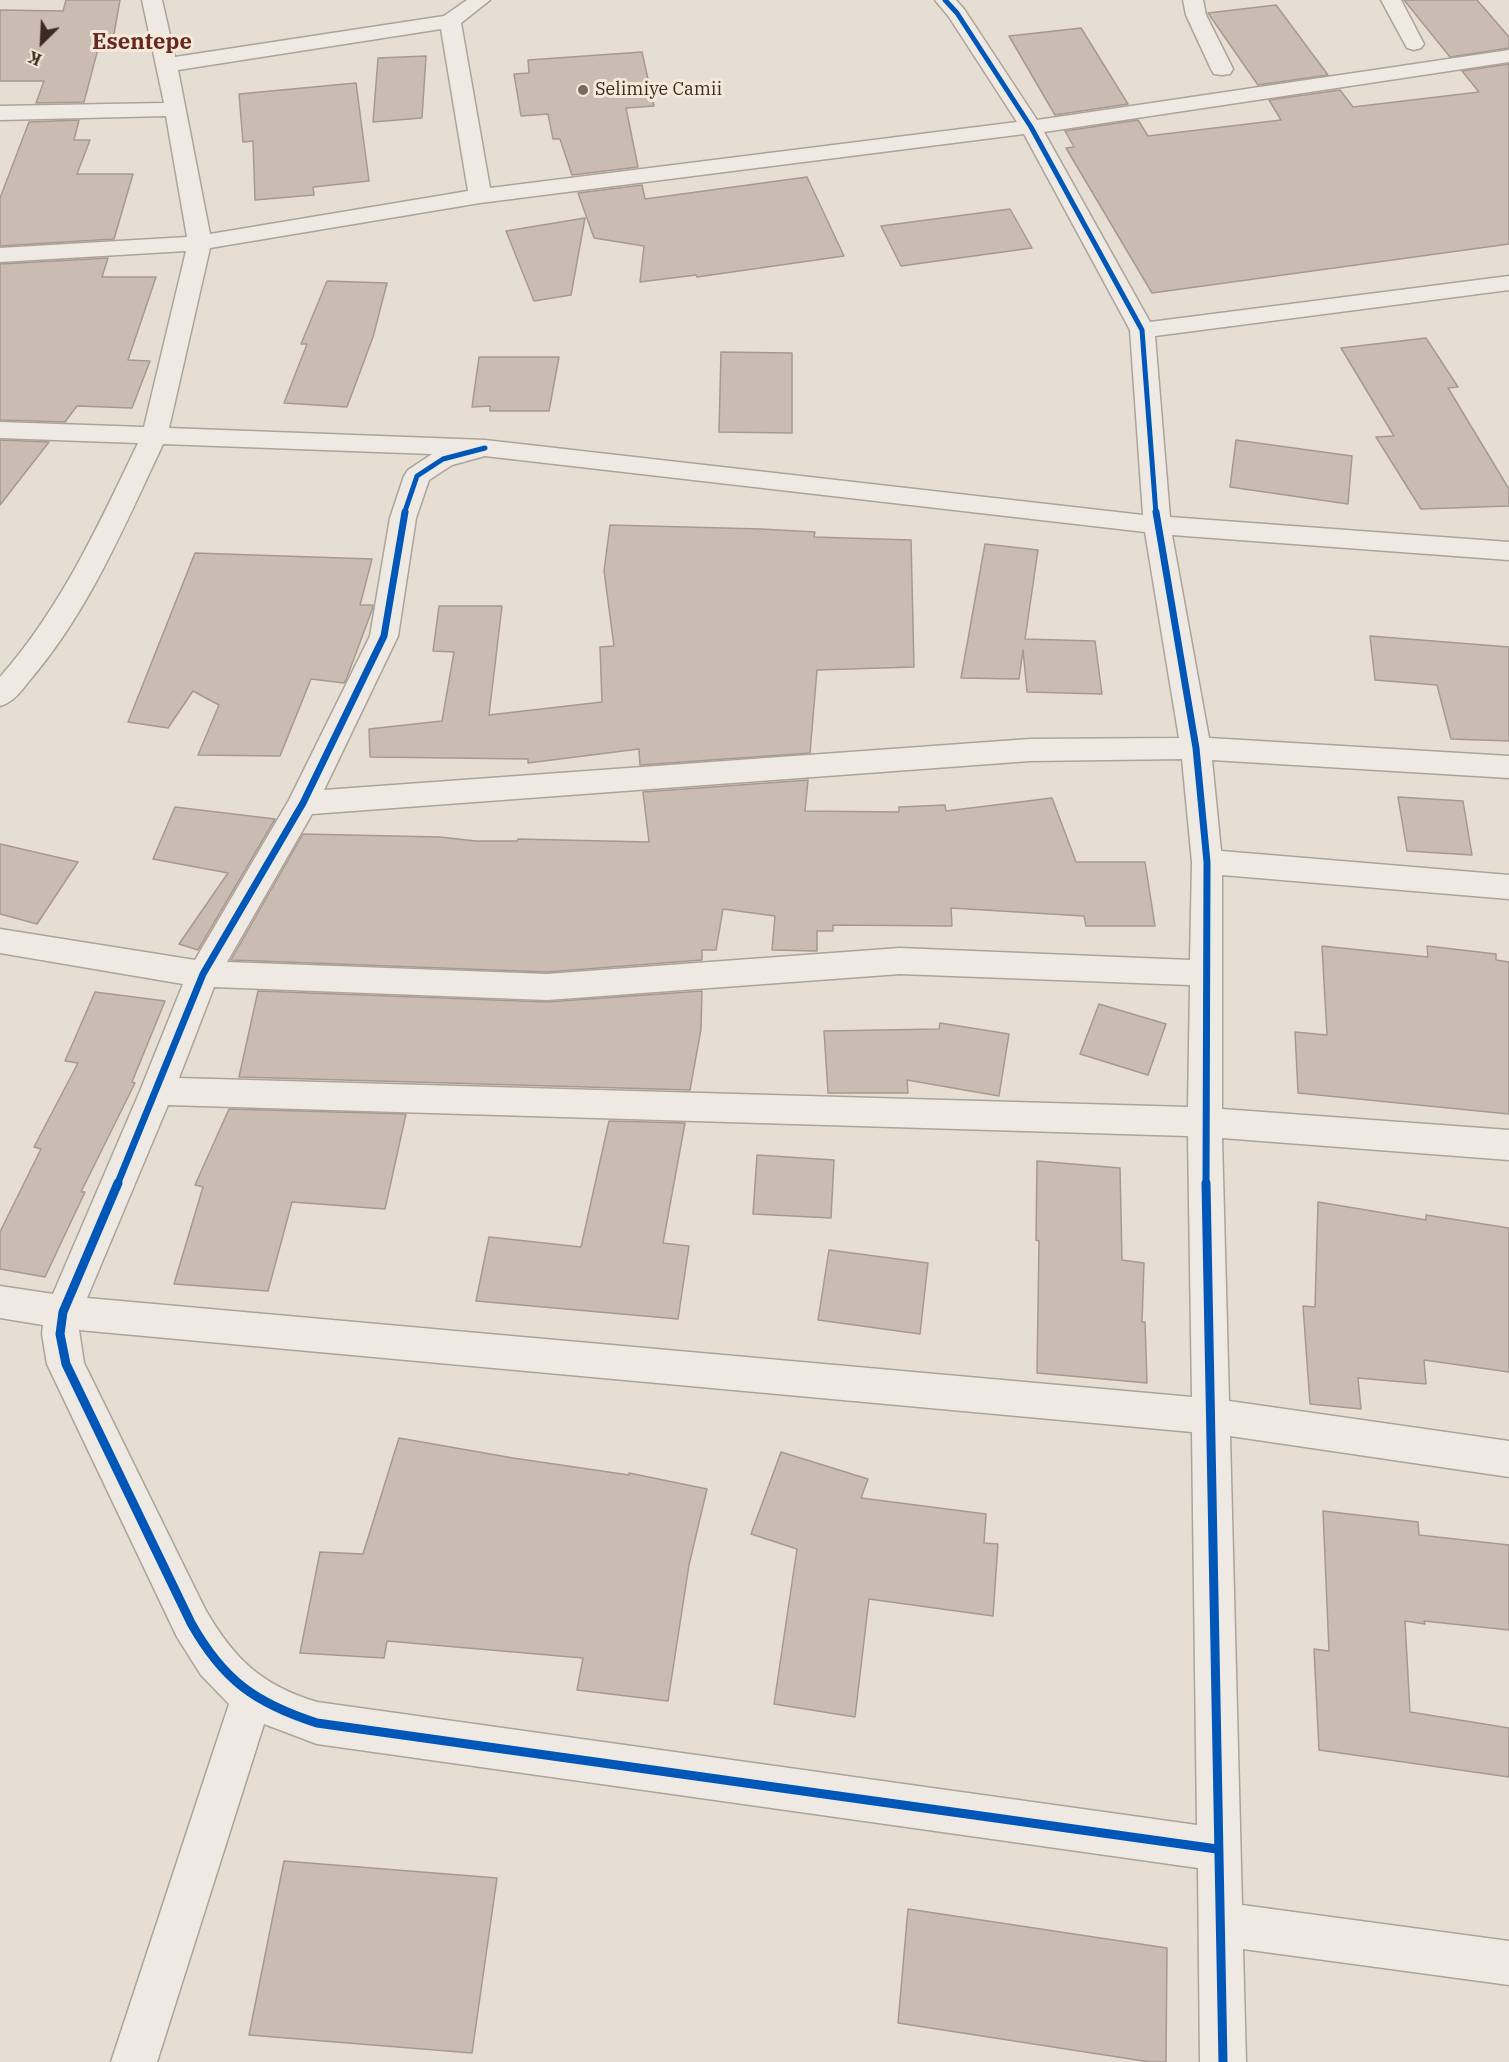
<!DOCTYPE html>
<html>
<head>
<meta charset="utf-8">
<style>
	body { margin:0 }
	#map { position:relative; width:1509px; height:2062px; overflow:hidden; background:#e6ded2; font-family:"IBM Plex Serif",serif }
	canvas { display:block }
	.north { position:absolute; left:12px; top:12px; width:60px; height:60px; -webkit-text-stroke:4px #f5ead9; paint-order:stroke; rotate:204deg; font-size:16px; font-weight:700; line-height:24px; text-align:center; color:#3b2b21 }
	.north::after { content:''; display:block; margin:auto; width:21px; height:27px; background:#3b2b21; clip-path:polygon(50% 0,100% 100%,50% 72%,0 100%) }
</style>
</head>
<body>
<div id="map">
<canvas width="1509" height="2062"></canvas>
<div class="north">K</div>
</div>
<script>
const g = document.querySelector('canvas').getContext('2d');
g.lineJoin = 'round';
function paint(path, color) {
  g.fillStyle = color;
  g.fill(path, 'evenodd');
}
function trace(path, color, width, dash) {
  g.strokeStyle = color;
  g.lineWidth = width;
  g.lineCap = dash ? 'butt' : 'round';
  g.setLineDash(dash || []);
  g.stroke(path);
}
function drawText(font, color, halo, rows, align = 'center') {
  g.font = font + ' "IBM Plex Serif",serif';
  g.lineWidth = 6;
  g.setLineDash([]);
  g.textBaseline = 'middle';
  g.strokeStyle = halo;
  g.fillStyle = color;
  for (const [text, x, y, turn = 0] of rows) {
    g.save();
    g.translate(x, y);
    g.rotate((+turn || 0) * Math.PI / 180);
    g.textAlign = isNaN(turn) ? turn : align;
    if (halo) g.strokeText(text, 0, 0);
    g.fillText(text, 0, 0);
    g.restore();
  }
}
const building = new Path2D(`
	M66,0H120L112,45H99L84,102L36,103L44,81H0V10L63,11Z
	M1404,0H1477L1509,37V48L1450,57Z
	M1276,5L1328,75L1258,85L1208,13Z
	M1081,28L1128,104L1055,115L1009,36Z
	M642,52L654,106L626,108L638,167L572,175L560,139H553L548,114L521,116L514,74L529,73L528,60Z
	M426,56L422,118L373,122L378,58Z
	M1509,64V244L1152,293L1066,148L1074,147L1065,131L1138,120L1148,136L1281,120L1269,100L1340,90L1353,107L1479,92L1462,71Z
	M356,83L369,181L313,187L314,195L255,200L253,141L243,142L239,94Z
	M79,120L74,140H90L77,174H133L114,239L0,246V198L29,122Z
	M807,177L844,256L697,277L696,275L640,282L644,246L594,238L578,193L642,185L645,199Z
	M1010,209L1032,248L901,266L881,226Z
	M585,218L571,295L534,301L506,231Z
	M108,258L102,277H156L128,360L150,361L132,408L77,406L65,422L0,420V264Z
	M327,281L387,283L373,337L347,407L284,403L307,344H301Z
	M1426,338L1458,387L1448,388L1509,489V506L1421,509L1376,437L1394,436L1341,348Z
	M721,352L792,353V433L719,432Z
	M479,357H559L549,411H490V406L472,407Z
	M0,440L49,442L0,505Z
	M1236,440L1352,456L1348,504L1230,487Z
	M610,525L761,529L815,532L814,537L911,540L914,667L817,670L810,753L640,765L639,749L528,763V759L370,757L369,729L442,721L454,652L433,651L439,606H502L489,715L602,702L600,647L614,646L604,571Z
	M985,544L1038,550L1025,639L1095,641L1102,694L1027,692L1023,650L1019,679L961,678Z
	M195,553L372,559L360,605H373L372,610L346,680L344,683L311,679L280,756L198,755L219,705L193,691L168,728L128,722Z
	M1370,636L1509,647V741L1451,739L1437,685L1375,680Z
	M808,780L805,811L899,812V807L945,805L946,811L1052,798L1076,862H1145L1155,926H1086L1084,916L951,908L952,926L833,925V931H817V951L772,950L775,916L723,909L716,950H702V960L547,972L231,960L303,834L440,837L476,841H517L518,839L649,842L643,792Z
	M1398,797L1463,801L1472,855L1407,851Z
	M175,807L275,819L198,950L179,944L228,873L153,859Z
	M0,844L78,862L37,924L0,914Z
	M1322,946L1428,957L1427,946L1496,954V960L1509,962V1114L1298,1093L1295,1032L1327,1035Z
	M258,991L547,1002L702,991L701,1029L690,1090L239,1077Z
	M95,992L165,1001L132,1082L135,1083L81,1192H85L45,1277L0,1269V1232L41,1149L34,1147L78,1063L65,1061Z
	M1099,1004L1166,1024L1148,1075L1080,1054Z
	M940,1023L1009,1034L999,1096L907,1080L908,1093H828L824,1031L939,1029Z
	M229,1109L406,1114L385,1209L292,1202L268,1291L174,1284L203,1187L195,1185Z
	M609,1121L685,1123L663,1243L689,1246L678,1319L476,1301L489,1237L581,1247Z
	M757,1155L834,1160L831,1218L753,1214Z
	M1037,1161L1120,1168L1122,1260L1144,1263L1142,1322H1145L1147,1383L1037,1373L1039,1241L1036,1240Z
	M1318,1202L1426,1220V1215L1509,1228V1372L1424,1360L1426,1384L1358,1378L1361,1409L1310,1404L1303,1306L1315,1307Z
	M829,1250L928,1263L920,1334L818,1320Z
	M399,1438L513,1458L629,1475V1473L707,1489L689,1565L668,1701L577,1690L583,1658L387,1641L384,1658L300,1653L320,1552L363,1554Z
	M781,1452L868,1479L861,1498L986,1514L984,1543L998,1544L993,1616L869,1599L855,1717L774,1704L797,1549L751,1534Z
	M1323,1511L1418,1522L1419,1535L1509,1545V1630L1424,1621L1425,1624L1405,1621L1410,1712L1509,1728V1777L1319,1750L1314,1649L1329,1651Z
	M284,1861L497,1878L472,2053L249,2035Z
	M908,1909L1167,1948L1166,2062H1150L898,2023Z`);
const minor = new Path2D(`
	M142,0H162L175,57L444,16L467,0H490L461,23L490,188L1017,122L949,17L935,0H956L964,9L1037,120L1509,50V62L1044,132L1150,322L1509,276V290L1155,336L1170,517L1509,542V560L1172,535L1209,738L1509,756V778L1212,760L1221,851L1509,875V899L1222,875V1109L1509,1130V1160L1222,1138L1229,1401L1509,1441V1477L1230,1436L1242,1905L1509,1941V1985L1243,1949L1246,2062H1200L1198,1868L317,1744L264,1724L157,2062H111L229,1704L201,1675L177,1637L47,1364L42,1334L43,1325L0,1318V1286L53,1294L140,1091L183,984L0,953V929L195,960L289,800L370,636L390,518L404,476L408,470L432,454L163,444C125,525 89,611 30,680C21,691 14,702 0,706V677C61,608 98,526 138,443L0,438V422L144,427L186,251L0,262V248L187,237L166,116L0,120V106L164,103ZM441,29L468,191L210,234L178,70ZM1024,134L1130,330L1143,515L485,440L169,428L210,248L480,203ZM485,456L1145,532L1179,738L1030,739L324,790L398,636L416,518L429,480L452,465ZM1182,759L1192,862L1190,960L900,948L547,974L227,962L312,814L1030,761ZM900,974L1190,985L1188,1107L179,1078L214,987L547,1000ZM168,1105L1188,1136L1192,1397L87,1298ZM79,1330L1192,1432L1197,1825L317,1702C261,1685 234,1659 205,1609L84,1363Z
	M1183,0H1203L1206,15L1233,69L1230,74L1222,75L1214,74L1211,69L1186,15Z
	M1381,0H1401L1424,44L1421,48L1414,50L1407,48Z`);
const cyclewayFar2 = new Path2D(`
	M945,0L957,13L1031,127L1142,330L1156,514
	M404,514L417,476L443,459L485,448`);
const cyclewayFar1 = new Path2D(`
	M1156,512L1196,748L1207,862L1206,1185
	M117,1185L203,974L303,803L384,636L405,512`);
const cycleway = new Path2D(`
	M118,1183L63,1312L60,1334L66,1364L191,1623C223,1680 255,1703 317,1723L1217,1849
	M1206,1183L1223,2062`);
const markers = [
	[583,90,6,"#776a5f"]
];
const farPoinames = [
	["Selimiye Camii",595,90]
];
const farDistrictnames = [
	["Esentepe",142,43]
];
paint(building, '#cabcb3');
trace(building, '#a79990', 1.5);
trace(minor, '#aca39a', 3);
paint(minor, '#eeeae3');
trace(cyclewayFar2, '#0057b8', 5);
trace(cyclewayFar1, '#0057b8', 7);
trace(cycleway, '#0057b8', 9);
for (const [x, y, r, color] of markers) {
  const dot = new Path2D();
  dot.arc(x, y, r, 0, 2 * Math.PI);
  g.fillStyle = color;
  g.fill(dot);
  trace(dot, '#f5ead9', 2);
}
drawText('18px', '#3b2b21', '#f5ead9', farPoinames, 'left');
drawText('bold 22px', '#672822', '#f5ead9', farDistrictnames);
</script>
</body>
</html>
